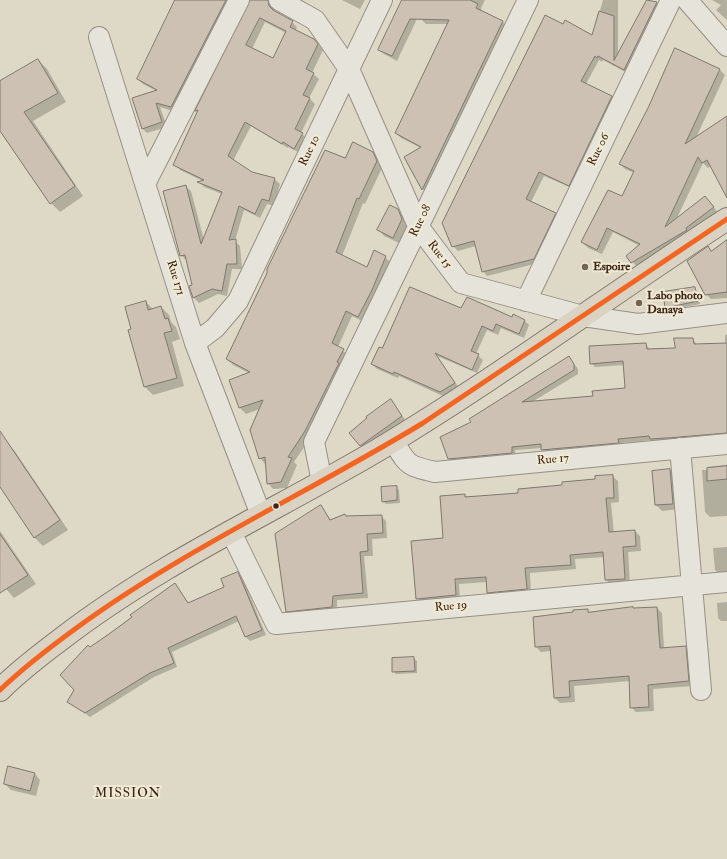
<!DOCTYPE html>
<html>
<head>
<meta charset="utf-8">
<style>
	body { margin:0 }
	canvas { display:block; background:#ded9c6 }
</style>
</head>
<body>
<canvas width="727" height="859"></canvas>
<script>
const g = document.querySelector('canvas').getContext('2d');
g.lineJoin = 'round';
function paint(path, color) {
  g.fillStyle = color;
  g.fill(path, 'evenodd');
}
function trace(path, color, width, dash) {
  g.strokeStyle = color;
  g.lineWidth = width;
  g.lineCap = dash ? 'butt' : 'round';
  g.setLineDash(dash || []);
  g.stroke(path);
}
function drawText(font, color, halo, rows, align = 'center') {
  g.font = font + ' "IM FELL Double Pica",serif';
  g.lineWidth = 4;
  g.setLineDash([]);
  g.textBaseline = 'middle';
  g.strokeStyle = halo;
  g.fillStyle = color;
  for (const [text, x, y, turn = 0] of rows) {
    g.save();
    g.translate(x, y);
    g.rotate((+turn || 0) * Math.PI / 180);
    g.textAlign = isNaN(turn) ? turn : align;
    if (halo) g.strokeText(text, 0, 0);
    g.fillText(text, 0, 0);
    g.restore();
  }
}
const shadow = new Path2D(`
	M177,0H234L176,112L160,107L167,127L147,133L142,128L157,91L143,84L138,79Z
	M257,0H267L273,5L274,11L292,22L297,27L295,31L314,40L323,50L312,73L319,79L309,98L315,104L301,133L307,139L300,153L288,147V148L251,126L233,161L251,173L274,179L280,184L274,206L267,204L260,218L244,210L235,241L240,246L242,269H232L227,296L218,294L199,303L194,298L190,287L193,285L187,261L181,255L185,186L191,191L204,240L222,194L204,187L199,182L203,181L180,170L174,164L198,113L196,111L251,3ZM265,22L286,33L273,59L252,49Z
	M342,0H365L360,9Z
	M430,0H485L481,8L482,12L503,22L508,27L427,194L423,189L406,157L421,148L401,138L396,133L448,24H426L421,19Z
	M603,0H618V55L648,0L657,3L661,8L629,74L603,60L602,62L599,60L586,84L612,96L616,101L574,189L544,176L531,202L555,214L560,218L538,263L487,276L483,271L476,246L458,251L453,246L563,25L593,36Z
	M712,0H727V20L716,10L721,5Z
	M399,8L417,19L397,61L384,54L379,50Z
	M38,60L47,69L66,102L33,121L83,196L60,212L51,203L0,126V82Z
	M720,70L725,75L696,138L727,117V182L711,166L708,168L703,163L676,220L711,203L718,213L638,268L628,256L640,246L613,232L602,254L588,248L582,242L623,198L634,173L625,169L620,164Z
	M372,153L379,159L382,168L365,204L363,203L342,256L367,268L385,257L391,263L364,322L352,316L338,347L349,356L311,437L294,462L297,465L287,488L273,489L268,483L266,465L260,458V409L246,414L240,408L230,381L249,373L233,365L227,359L346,160Z
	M397,210L404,216L408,225L399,243L384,236L379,230Z
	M727,240V298L711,299L706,294L708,248L712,251Z
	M694,288L697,291L700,304L668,310L666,307Z
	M146,302L153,309L161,307L169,315L171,322L176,327L180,339L172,342L184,386L153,395L145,387Z
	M462,309L525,321L529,325L524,338L501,328L498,335L487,330L476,354L483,360L477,373L437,356L459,388L445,397L399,376L398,378L377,369L372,364L382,350Z
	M725,335H727V437L655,443L652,440L622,443V447L546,454L542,448L515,450L516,457L453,463L448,459L472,422L569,357L578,369V374L532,402L594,397L627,389L624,365L595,367L591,363L646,344L650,350L676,349L693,339L697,345L725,344Z
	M391,401L407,422L367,451L361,445Z
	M5,441L14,450L68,530L43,546L34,537L0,485V444Z
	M727,465V516L710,517L705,512L702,470H708V467Z
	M670,470L676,476L679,509L662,511L656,505Z
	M612,476L618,481L619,502L611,503L614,533L635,531L640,536L641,551L628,552L630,584L612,585L606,580L604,557L575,559L576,569L530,573L531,594L494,597L488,592V582L459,584L460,600L422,603L417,598L464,495L467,497L519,493Z
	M396,487L399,490L400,503L386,504L383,501Z
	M321,506L331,520L347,517L381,516L386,521L387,538L372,539L373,556H364L368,598L337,600V612L292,616L287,611Z
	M0,531L36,584L14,598L0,582Z
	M727,547V574L720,575L715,570L713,548Z
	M237,573L242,577L266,635L250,641L246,637L239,621L172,652L177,667L154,677L90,717L68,701L76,690L90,648L175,585L189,604L226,588Z
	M727,602V621H721L718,618L717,603Z
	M633,608L634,609L657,608L662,613L664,648L685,647L690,652L693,686L653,689L654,711L636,712L631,707L630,681L574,686L575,702L560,703L555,698L551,651L541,652L536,647L587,610L590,613Z
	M414,658L417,661V673L396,674L393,671Z
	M35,774L40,780L36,796L11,790L5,784Z`);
const building = new Path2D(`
	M175,0H226L171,107L156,103L162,122L142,129L132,98L157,90L137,79Z
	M250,0H268L269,6L273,10L293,21L290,27L314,39L318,44L306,69L314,73L303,95L310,98L295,129L303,133L294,149L283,142L282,144L245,122L228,156L252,172L275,178L269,201L262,199L255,214L239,206L229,240L236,239L237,264H227L222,291L212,289L193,298L189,286L192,285L185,255L180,256L163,191L186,185L201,244L222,192L197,182L204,180L173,165L198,110L195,111ZM260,18L286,31L273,58L246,45Z
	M402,0H470L478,4L476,8L503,21L422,190L404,157L421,147L395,133L449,20L410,19L392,56L378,50Z
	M647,0L657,2L624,70L598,56L597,58L595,56L581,81L612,96L569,186L539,172L526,199L556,213L534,259L482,272L474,241L452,247L442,223L545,15L563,24L565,20L592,35L599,11L614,16V60Z
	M675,48L720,69L685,144L727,116V198L707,160L702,163L698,157L665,227L705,196L714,207L686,228L687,230L631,263L626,256L640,244L607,228L597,250L581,242L608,190L622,196L634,171L619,164L648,108Z
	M38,59L58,93L24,112L75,186L50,204L0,131V81Z
	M353,142L373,152L377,161L359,199L357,198L336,252L367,267L374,250L386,256L372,290L358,317L346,311L332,343L344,349L337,362L339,363L305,431L288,457L292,458L281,482L267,484L265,457L259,459L250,430L263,400L239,408L229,380L250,372L226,359L267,273V269L325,150L345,158Z
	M390,205L398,209L402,219L393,238L377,230Z
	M727,240V292L705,295L687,261L708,246L711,251Z
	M410,287L461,308L467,297L512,317L513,314L525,320L519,334L496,324L493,331L482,326L471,351L479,354L472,370L435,353L455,383L440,392L394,372L393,374L371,364L379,347L382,348Z
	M695,287L698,301L665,308L663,292Z
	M146,301L148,310L161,306L165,319L168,318L172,331L164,333L177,378L144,387L128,330L131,329L125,307Z
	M674,338H693L694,344L727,343V433L667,438L650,439L649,436L618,439L619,443L541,450V444L512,447V453L448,459L440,437L471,422L469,419L569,356L574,364V370L522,402L593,396L592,391L625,388L623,361L590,364L589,346L646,343L647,349L675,348Z
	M391,399L402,416L360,446L349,433L367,418L366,417Z
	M0,431L60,520L34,538L0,487Z
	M727,466V479L707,481V468Z
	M670,469L673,504L655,505L652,471Z
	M613,475L614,498H606L609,532L635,530L636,546L623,547L625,579L605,580L603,552L570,555L571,565L525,568L527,589L487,593L486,577L455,579L456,595L416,599L411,541L443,538L440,496L465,494V497L518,493V489L562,485V482L595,479V476Z
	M397,486V500L382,502L381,487Z
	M321,505L330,520L345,514L346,516L382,515L383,533L367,534L368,551L360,552L363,593L333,596L332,607L286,612L275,534Z
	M0,534L28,575L0,593Z
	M238,572L262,630L245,637L236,616L168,648L174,663L150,673L85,713L67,702L74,690L60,675L88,645L90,647L109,634L132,617L130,615L175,583L188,603L224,587L221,579Z
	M633,607V608L657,607L660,648L686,646L689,681L648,685L649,707L630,708L629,676L569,681L570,697L554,698L550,646L535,647L533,617L573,612V610L588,609V612Z
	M414,657L415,671L392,672V658Z
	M8,766L35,773L30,791L4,784Z`);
const street = new Path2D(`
	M279,0L315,20L349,69L418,226L461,283L583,316L638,324L727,313
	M687,0L727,46
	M99,37L195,343L261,515
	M145,184L239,0
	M526,301L671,0
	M195,343L215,328L238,301L382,0
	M393,441C409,466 406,465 435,472L727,444
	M680,448L701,690
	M322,482L314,442L528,0
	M231,532L276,624L727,582`);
const highway = new Path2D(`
	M0,690C18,672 40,655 60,640C158,564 271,513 378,450C498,378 610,295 727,219`);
const bus1 = new Path2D(`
	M0,690C23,668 49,648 75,629C184,549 308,493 423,423L727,219`);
const markers = [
	[585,267,4,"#756357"],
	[639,303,4,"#756357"],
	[276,506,3.5,"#3d241b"]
];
const streetNames = [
	["Rue 06",599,150,-64],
	["Rue 10",310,151,-64],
	["Rue 08",421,221,-64],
	["Rue 15",439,255,53],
	["Rue 171",175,278,73],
	["Rue 17",553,460,-5],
	["Rue 19",451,607,-5]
];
const poiNames = [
	["Espoire",593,267],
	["Labo photo",647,296],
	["Danaya",647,310]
];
const neighbourhoodNames = [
	["MISSION",128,794]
];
paint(shadow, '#0003');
paint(building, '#ccc1b2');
trace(building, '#7f786e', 1);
trace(street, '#969085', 22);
trace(highway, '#7f786e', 24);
trace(street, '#e6e3da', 20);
trace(highway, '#dad3c4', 22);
trace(bus1, '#f26522', 5);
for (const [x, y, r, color] of markers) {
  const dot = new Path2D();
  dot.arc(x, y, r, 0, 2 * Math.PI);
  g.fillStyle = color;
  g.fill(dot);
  trace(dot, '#f1ead3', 1.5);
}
drawText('12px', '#3d241b', '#f1ead3', streetNames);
drawText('bold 12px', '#3d241b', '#f1ead3', poiNames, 'left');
g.letterSpacing = '1px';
drawText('13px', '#3d241b', '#f1ead3', neighbourhoodNames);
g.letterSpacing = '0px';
</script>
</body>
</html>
